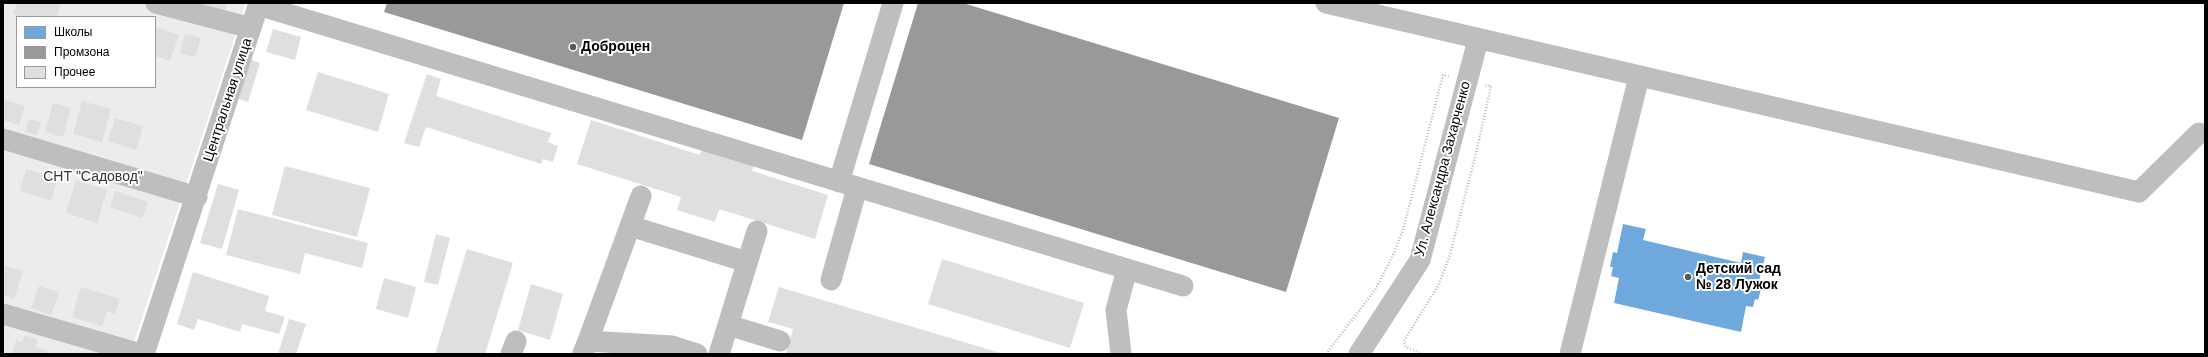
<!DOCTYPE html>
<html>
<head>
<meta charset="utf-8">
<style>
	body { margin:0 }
	#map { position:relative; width:2208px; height:357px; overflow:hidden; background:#fff; font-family:Helvetica,sans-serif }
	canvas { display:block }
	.frame { position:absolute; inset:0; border:4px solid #000; pointer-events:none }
	.legend { position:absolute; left:16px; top:16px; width:140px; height:72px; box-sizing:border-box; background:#fff; border:1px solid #999; margin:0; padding:5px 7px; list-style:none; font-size:12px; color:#000 }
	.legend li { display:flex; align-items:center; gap:8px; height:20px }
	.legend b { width:20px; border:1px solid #999 }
</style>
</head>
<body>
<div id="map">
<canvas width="2208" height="357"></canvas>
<div class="frame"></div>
<ul class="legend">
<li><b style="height:11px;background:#6fa8dc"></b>Школы</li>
<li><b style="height:11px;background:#999"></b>Промзона</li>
<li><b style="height:11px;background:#dfdfdf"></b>Прочее</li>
</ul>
</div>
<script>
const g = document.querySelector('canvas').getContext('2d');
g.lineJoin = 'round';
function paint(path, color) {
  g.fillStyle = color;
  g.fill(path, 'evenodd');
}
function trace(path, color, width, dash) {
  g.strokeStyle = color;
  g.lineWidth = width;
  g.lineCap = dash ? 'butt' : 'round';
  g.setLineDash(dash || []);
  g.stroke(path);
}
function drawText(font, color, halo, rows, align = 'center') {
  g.font = font + ' Helvetica,sans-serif';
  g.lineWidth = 4;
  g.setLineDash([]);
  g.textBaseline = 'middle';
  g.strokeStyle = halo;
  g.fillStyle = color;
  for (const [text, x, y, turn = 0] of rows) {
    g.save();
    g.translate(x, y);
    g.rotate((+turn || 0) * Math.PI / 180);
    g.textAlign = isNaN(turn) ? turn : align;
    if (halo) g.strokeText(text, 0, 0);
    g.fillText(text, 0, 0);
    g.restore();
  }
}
const green = new Path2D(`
	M3,3H246L130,354H3ZM17,17H155V87H17Z`);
const schools = new Path2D(`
	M1623,224L1646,229L1643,240L1741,263L1743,252L1765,257L1758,285L1762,286L1758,300L1755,299L1753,307L1746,306L1741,332L1614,303L1619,278L1611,276L1613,267H1610L1613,252L1617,253Z`);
const industry = new Path2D(`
	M387,3H844L802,140L384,12Z
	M918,3H963L1339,118L1286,292L869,164Z`);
const building = new Path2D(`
	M17,3H61L57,17H22L13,14Z
	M196,3H227L225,13Z
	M155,27L179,35L170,61L155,56Z
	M273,29L301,37L295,60L266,52Z
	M185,34L201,38L195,57L180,53Z
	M249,59L260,63L248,102L236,98Z
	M318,72L389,94L378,132L306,110Z
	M427,74L441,79L436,96L551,133L548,142L558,146L553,162L543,159L541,164L426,127L419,147L404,143Z
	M5,100L25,106L19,125L3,120Z
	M82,101L111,109L102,142L73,134Z
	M53,103L71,108L63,137L45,132Z
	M115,118L143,126L136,150L108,141Z
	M29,119L41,122L37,135L25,132Z
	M591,120L700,155L702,148L754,165L752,171L828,195L815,239L719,209L715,222L677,210L681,197L577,164Z
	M285,166L370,188L357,237L272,215Z
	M26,169L58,178L51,201L20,191Z
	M76,180L107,190L97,223L66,213Z
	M218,184L239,190L222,249L200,243Z
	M115,191L148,202L142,218L110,207Z
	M238,209L368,243L362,268L305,253L300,274L226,255Z
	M436,234L450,238L438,285L424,282Z
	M467,249L513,263L485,354H435Z
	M942,259L1084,303L1070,348L928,304Z
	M3,265L23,271L14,299L3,295Z
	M193,272L269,296L265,311L285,317L279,334L242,324L240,332L198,319L194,330L177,324Z
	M384,278L416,287L408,318L376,309Z
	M531,284L563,294L550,340L518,330Z
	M39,286L59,292L51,315L31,308Z
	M81,287L120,299L115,314L107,311L102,326L72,317Z
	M779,287L1004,354H786L793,329L768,322Z
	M289,319L306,324L296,354H278Z
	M25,335L38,340L36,347L47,350L46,354H12L16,340L22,342Z`);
const path = new Path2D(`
	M1326,354L1375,290L1393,255L1403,230L1443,75L1450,77
	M1422,354L1406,347L1404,341L1438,286L1449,258L1477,149L1491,86L1484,85`);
const minor = new Path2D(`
	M156,3L251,28
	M1326,3L2139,192L2199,133
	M258,5L1183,286
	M3,139L197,197
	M839,182L893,3
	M630,226L747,262
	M831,280L857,188
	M3,314L141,354
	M728,325L780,341
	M588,341L641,196
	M583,353L588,341L672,346L697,354
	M144,354L259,3
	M511,354L516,341
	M719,354L757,231
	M1121,354L1116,310L1127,269
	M1359,354L1420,260L1478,40
	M1570,354L1639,77`);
const markers = [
	[573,47,4,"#595959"],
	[1688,277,4,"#595959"]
];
const poiNames = [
	["Доброцен",581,47],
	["Детский сад",1696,269],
	["№ 28 Лужок",1696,285]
];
const streetNames = [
	["Центральная улица",228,100,-72],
	["Ул. Александра Захарченко",1443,169,-75]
];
const parkNames = [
	["СНТ \"Садовод\"",93,177]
];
paint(green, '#ececec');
paint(schools, '#6fa8dc');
paint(industry, '#999');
paint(building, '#dfdfdf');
trace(path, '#b9b9b9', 2.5, [1, 2]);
trace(minor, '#bebebe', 21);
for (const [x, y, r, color] of markers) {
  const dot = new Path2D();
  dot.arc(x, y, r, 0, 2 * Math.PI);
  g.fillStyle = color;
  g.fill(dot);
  trace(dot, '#fff', 1.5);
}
drawText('bold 14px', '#000', '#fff', poiNames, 'left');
drawText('14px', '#000', '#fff', streetNames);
drawText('14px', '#333', '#fff', parkNames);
</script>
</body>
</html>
